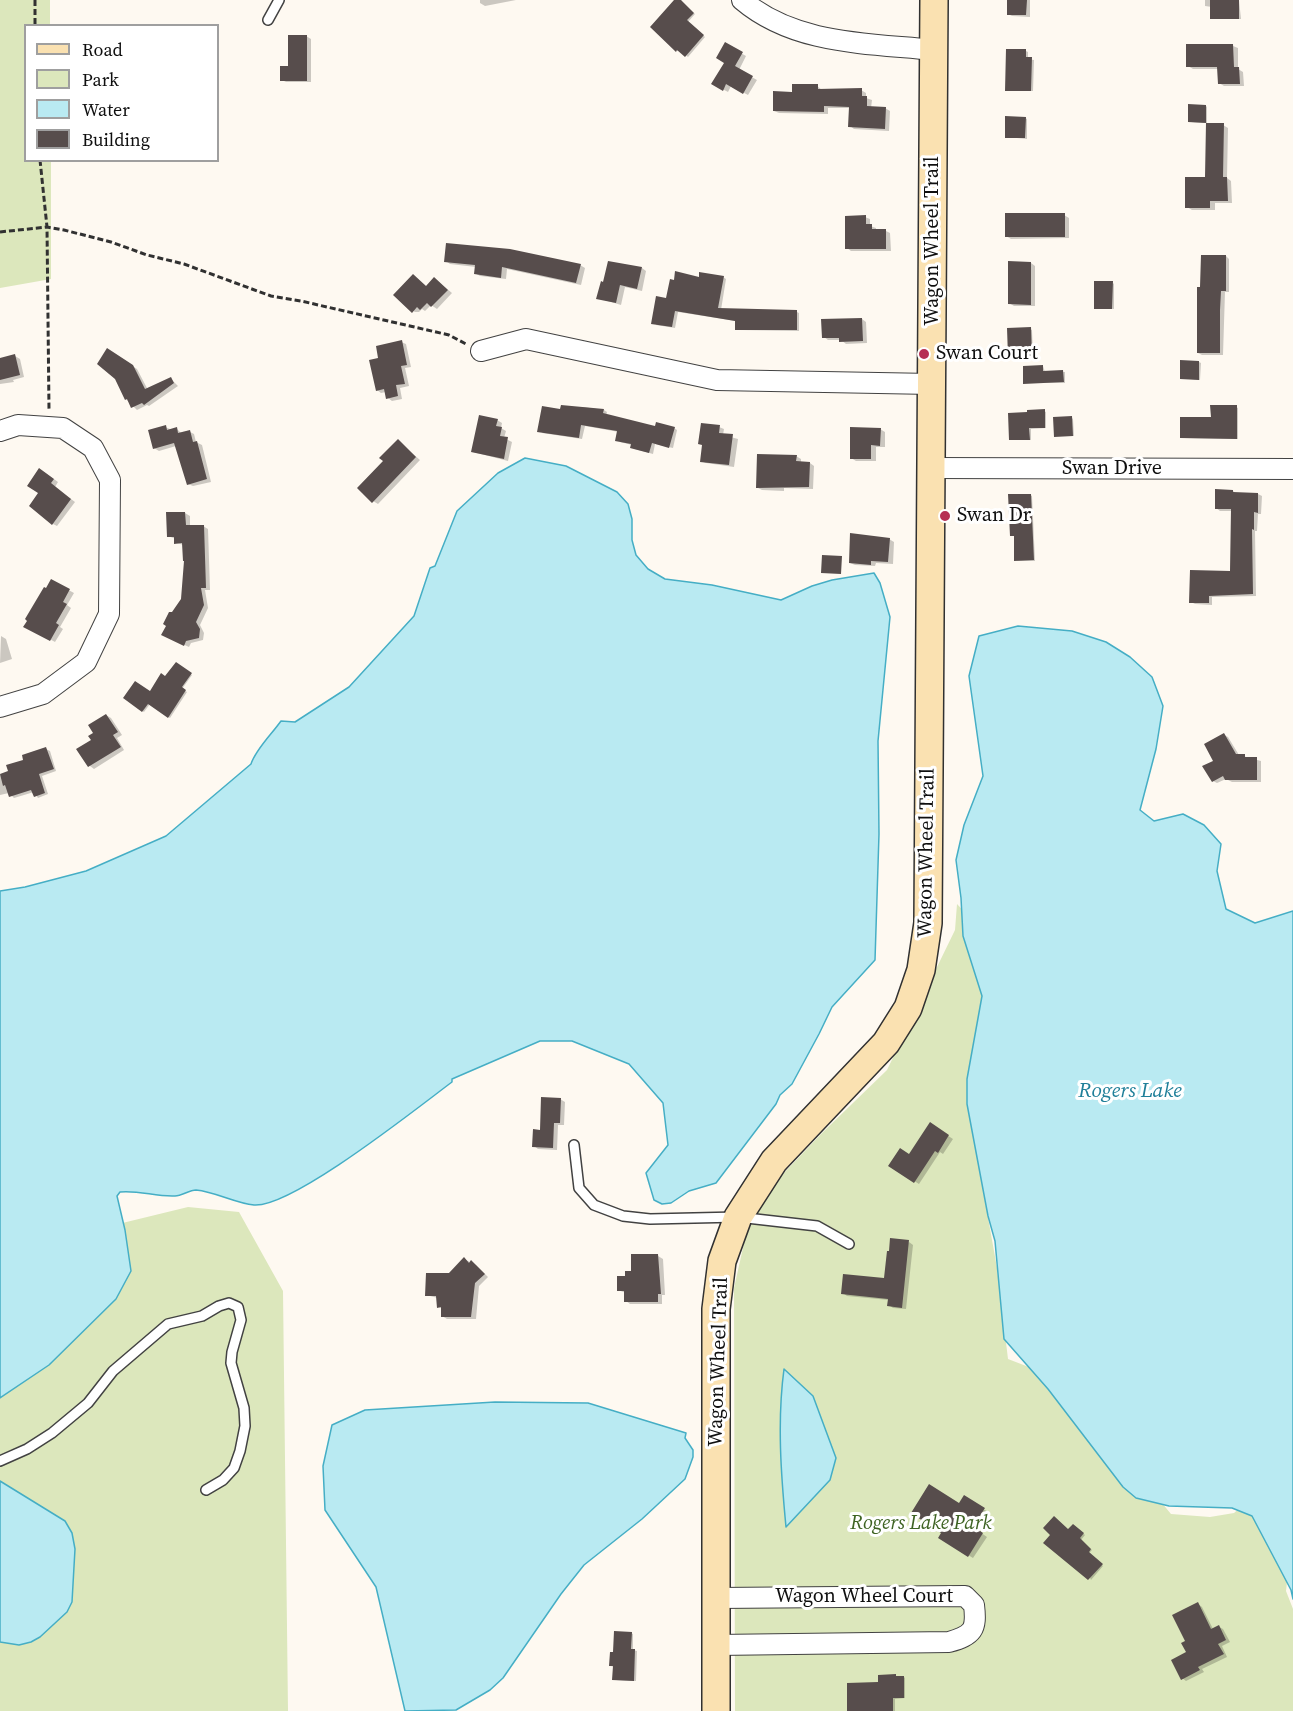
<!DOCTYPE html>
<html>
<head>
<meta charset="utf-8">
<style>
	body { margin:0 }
	#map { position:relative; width:1293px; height:1711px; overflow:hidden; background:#fef9f1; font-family:"Source Serif 4",serif }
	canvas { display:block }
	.legend { position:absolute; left:24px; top:24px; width:195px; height:138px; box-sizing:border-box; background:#fff; border:2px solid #9f9f9f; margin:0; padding:8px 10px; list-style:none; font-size:18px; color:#0f0f0f }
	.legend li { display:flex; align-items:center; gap:12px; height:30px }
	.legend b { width:30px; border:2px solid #9f9f9f }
</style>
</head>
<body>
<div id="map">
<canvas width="1293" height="1711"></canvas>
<ul class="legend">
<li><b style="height:8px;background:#fae1b1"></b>Road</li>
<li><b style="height:16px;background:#dce7bc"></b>Park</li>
<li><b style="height:16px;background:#b9eaf2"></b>Water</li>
<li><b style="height:16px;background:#574d4c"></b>Building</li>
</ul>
</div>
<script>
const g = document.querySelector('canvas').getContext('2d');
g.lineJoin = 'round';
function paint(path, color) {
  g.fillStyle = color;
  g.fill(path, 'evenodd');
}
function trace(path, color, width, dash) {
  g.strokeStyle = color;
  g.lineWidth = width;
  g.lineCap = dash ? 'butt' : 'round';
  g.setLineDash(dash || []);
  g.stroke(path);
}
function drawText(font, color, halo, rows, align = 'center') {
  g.font = font + ' "Source Serif 4",serif';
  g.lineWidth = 6;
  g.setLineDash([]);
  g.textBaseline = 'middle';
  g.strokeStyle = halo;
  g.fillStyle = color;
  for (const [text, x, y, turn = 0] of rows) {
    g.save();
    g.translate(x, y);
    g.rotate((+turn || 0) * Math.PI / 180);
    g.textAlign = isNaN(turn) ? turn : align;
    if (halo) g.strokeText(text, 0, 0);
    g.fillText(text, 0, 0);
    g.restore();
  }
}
const green = new Path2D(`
	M0,0H50V25L26,26V160L51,161V279L0,288Z
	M957,904L1010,961L974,1139L997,1268L1008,1359L1091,1391L1152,1491L1171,1514L1210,1517L1234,1513L1259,1491L1290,1556L1286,1591L1293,1609V1711H735L734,1288L745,1239L761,1202L780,1177L821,1134L887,1070L955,930Z
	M188,1207L239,1212L283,1291L288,1711H0V1316L106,1227Z`);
const water = new Path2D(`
	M525,458L566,466L617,492L628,504L632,519V540L636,555L648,569L665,579L712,585L781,600L812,586L832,580L874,573L880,583L890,617L878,741L879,834L875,960L832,1007L819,1034L792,1084L780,1095L776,1104L716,1183L689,1191L671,1203L662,1204L654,1200L646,1173L668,1145L663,1103L629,1064L572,1041H540L452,1079V1082C417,1108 292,1208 254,1205C235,1203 216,1192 196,1190C189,1190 182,1196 175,1196C156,1197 139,1190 120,1192L117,1196L125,1230L131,1271L116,1299L49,1365L0,1398V891L25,887L86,871L166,836L251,764C256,749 271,735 281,721L295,722L349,687L414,616L430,568L435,566L457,511L498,473Z
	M1018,626L1072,631L1106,642L1130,657L1152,677L1163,706L1156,749L1140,810L1154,821L1183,814L1204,825L1221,844L1217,871L1226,909L1255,923L1293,911V1599L1291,1590L1252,1516L1232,1508L1169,1506L1136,1498L1123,1487L1048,1389L1004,1339L995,1241L988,1216L967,1104V1079L982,996L963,936L961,898L956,860L964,825L983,776L969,676L979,636Z
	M784,1369L813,1396L836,1458L830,1480L786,1527C781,1475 777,1421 784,1369Z
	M495,1402L588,1403L686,1433L685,1438L693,1450V1457L685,1479L642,1519L584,1565L561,1594L503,1678L490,1690L456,1710L405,1711L376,1587L325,1510L323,1466L332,1425L365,1410Z
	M0,1481L65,1521L72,1533L75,1549L72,1602L67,1612L40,1637L31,1642L19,1645L0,1642Z`);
const shadow = new Path2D(`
	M480,0H516L485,6L480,3Z
	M676,0H680L695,14L688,22L705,37L688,57L680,50L677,51Z
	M1009,0H1030V17L1012,16L1008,14Z
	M1205,0H1239L1241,19H1214L1212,18V7L1205,6Z
	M306,36L311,39V82H286L282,80Z
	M725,44L746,56L739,70L757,80L748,95L731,86L728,92L713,84L726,62Z
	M1233,46L1238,48V69L1243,72L1244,86H1224L1219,83V69H1193L1188,66Z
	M1008,51H1026L1028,52V59L1034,60L1033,91H1009Z
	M817,86L822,90H861L866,93V98L872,100L871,108H885L890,111L889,131L854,129L850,126V108H828V114L779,113L774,111L794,93Z
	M1206,106L1207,107V123L1191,122Z
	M1025,118L1027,119V139L1006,137Z
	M1223,125L1228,128L1227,178L1231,181L1232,203H1215V210H1192L1187,207L1207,179Z
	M1064,215L1069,218V238L1011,239L1006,236Z
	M865,217L870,219V226L876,228V231H886L890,233L891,251H851L847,248Z
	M1226,256L1229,259V292H1225L1223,355H1202L1198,353Z
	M446,261L580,265L585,268L581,285L507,269L506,279L480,276L475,273L476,267L450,264Z
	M1031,263L1035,266V306H1014L1009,303Z
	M642,268L646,271L642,291L625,287L621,305L598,298L604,283Z
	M414,276L427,287L435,279L452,293L437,309L431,305L425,311L422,309L419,312H415L410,309Z
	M723,277L726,279L721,310L797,312L799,313V331L739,330L736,329V321L678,312L675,328L656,325L675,281Z
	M1113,283L1114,284V309L1096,308Z
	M862,319L866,322L867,343L846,344L841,340H828L824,337Z
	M1030,329L1032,330L1033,356H1009Z
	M401,342L406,344L411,367L405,368L409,386L400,388L402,399L392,401L388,398L386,392L381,393L377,390L380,359Z
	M107,350L137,369L148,390L171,379L178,386L149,406L147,405L137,410L126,399Z
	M15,356L20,359L24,377L13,380L14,382L0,384V360Z
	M1199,362L1201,363L1200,380L1181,378Z
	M1043,366L1045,372H1065V383H1024Z
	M583,407L604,410L607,412L606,416L656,428H674L677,430L673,448L655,444L653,454L635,449L632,445L620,442L619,432L585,426L582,439L542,433L562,410H583Z
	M1236,407L1238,408V439L1183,438L1212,418Z
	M1044,411L1046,412V428L1031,429V440L1010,439L1028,414Z
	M1072,418L1073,419L1074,436H1055Z
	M497,420L502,423L501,428L506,431L504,438L512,442L508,461L473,452Z
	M165,427L170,429H177L182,434L190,432L194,434L196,442L202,445L211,482L193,486L188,484L176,446L159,451L154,448Z
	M719,427L724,429L723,435L738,439L734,467L706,463L701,461Z
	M880,429L885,432V447H876V461H856L851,458Z
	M398,441L420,460L378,504L373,501Z
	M796,456L801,459V463H810L814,466L813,489L784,488V491L762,490L758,488Z
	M44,472L58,482L55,487L75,502L57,526L53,524L40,493Z
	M1233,491L1237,494H1258L1262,496L1261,514H1258L1257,531H1255L1256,596L1212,597V605L1195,604L1191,602L1232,572V511H1220L1216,508Z
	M1030,495L1032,496L1035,561H1018L1016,560L1015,536Z
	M185,513L190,516V527L203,526L208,529L210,590H205L208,608L200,625L204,633L203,640L191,643L189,647L167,637L173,614L183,600L186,561L184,545L176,543V539L168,536Z
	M889,539L894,542L893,564L876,563L875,566L855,565L850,563Z
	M52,581L74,593L67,605L71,608L60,627L63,629L55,642L26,626Z
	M1,636L6,639L12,659L0,663Z
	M176,664L192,675L182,689L187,692L170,718L150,704L144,712L125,698L151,693Z
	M106,715L111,718L122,735L117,738L124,750L94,769L90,766L79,749L93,740Z
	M1224,735L1228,737L1239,755L1261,761V782H1232L1226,779L1217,783L1213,781L1215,761Z
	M46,749L50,751L56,771L42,776L48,794L38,798L34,792L14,798L9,793L0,795V775L10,772Z
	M560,1099L565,1102L564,1125H558L557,1150L538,1149L534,1146Z
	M930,1124L953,1139L943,1154L940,1152L919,1184L890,1166L910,1155Z
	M909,1242L913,1245L906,1309L893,1308L889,1305V1300L847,1296L843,1293L885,1280Z
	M658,1256L663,1259L665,1295H662V1304H630L626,1301V1293L618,1290L626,1277Z
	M464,1259L476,1265L488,1277L479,1286L476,1319H447L442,1316L443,1309L438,1307V1298L426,1295Z
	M964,1497L988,1512L977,1530L987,1537L973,1558L940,1538Z
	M1075,1526L1085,1535L1081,1540L1092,1550L1089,1553L1103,1566L1091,1580L1069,1531Z
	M1198,1604L1202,1607L1213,1629L1219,1627L1223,1629L1230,1642L1222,1646L1227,1657L1202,1669L1204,1672L1186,1681L1182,1678L1188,1653L1187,1642Z
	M631,1633L633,1634V1650L637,1651L636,1681L616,1680L614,1679V1667L611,1666L615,1653Z
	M904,1677L905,1678V1698L895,1699V1711H849L880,1684Z`);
const building = new Path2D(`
	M674,0H681L694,13L687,20L704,35L685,57L677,50L676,52L650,27Z
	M1007,0H1027L1026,15H1007Z
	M1210,0H1239V19H1210Z
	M288,35H307V81H280V66H288Z
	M725,42L743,52L735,66L753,76L743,94L726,84L723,91L711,84L724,63L716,58Z
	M1186,44H1233L1234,67H1239L1240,84H1218L1217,67H1186Z
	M1006,49H1026V57H1032L1031,91H1005Z
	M792,84H818V89L862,88V96H867V106L886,107L885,129L848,127L849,107L824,106V112L773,111V91L792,92Z
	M1188,104L1206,105V123L1188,122Z
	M1005,116L1026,117L1025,138H1005Z
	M1206,123H1224L1223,177H1227L1228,201H1210V208H1185V177H1205Z
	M1005,213H1065V237H1005Z
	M866,215V224H872V229H886V249H845V216Z
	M446,243L510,249L581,264L576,283L502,267L501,278L474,274L475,265L444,262Z
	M1201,255H1226V291H1221L1220,310V353H1197V287H1200Z
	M608,261L642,267L637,289L620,285L616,303L596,299L601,281L603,282Z
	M1008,261L1031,262V305L1008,304Z
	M675,271L699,277V272L724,276L718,308L797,310V330H735V321L675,311L672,327L651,324L656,296L666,298L670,279L674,280Z
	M413,274L426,286L434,277L448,290L431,307L427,303L420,310L417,307L412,313L393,295Z
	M1094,281H1113L1112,309H1094Z
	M862,318L863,341L839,342V338H822L821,319Z
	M1031,327L1032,356L1008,357L1007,328Z
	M402,340L407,365L401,366L405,384L396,385L398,396L386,399L384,389L376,391L369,360L378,358L376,346Z
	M107,348L133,365L145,389L171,377L174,383L144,405L142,403L131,408L127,399L125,400L115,379L97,364Z
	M15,354L20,375L0,380V358Z
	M1180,360L1199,361V380L1180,379Z
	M1043,365V371L1063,370L1064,382L1023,384V366Z
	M561,405L604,409L603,413L655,426L656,422L675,427L669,448L652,443L649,453L630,448L631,444L615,441L617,431L581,425L579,438L537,432L542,406L560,409Z
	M1210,405H1237V439L1180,438V417H1211Z
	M1045,409V428H1029L1030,440H1009L1008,413L1027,412V410Z
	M479,415L498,419L496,426L502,427L500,436L508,437L504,459L471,452Z
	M1072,416L1073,436L1054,437L1053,417Z
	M701,423L720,425L719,433L733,434L729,465L700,462L702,445L698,444Z
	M166,425L167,430L177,427L178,433L190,430L193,442L197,441L207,479L187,485L174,443L153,449L148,430Z
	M850,427L881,428L880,446L871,445V459H850Z
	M398,439L416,457L372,503L357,488L383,461L379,458Z
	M757,454L797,455L796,461L810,462L809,487L756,488Z
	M39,468L54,479L51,483L71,499L52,525L29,506L38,493L27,486Z
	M1215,489L1233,490V492L1258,493V513L1254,512V530L1252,529L1253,594L1209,596V603H1189L1190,570L1230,571L1231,509H1215Z
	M1008,494H1031L1034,560L1014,561V536H1010Z
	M166,512H185L186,525H204L206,588H201L204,605L196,622L200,629L199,638L186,641L184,646L161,635L166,626L163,624L169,612H172L181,599L184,561H183L182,543L174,544V537H167Z
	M850,533L890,538L888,562L871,561V565L849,563Z
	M822,555L842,556L841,574L821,573Z
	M51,579L70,589L63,602L67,604L56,623L59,625L50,641L23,627L27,621L25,619L44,587L46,588Z
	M176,662L192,673L182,687L186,690L168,718L148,704L142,712L123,698L135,681L150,691L161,673L165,676Z
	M106,714L118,732L113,735L121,747L88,767L76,749L91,740L88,736L93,733L88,725Z
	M1224,733L1236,754H1245V757H1257V780H1225L1223,776L1212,782L1202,766L1213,761L1204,744Z
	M46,747L54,769L39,774L45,793L34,797L31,790L9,797L5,785L3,786L0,774L8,771L6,765L23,760L22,755Z
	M541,1097L561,1098L560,1123H554L553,1148L532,1147L533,1129L540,1130Z
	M930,1122L949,1135L938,1153L935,1151L914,1183L888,1166L900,1148L909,1154Z
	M890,1238L909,1240L902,1308L887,1306L888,1299L841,1294L843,1274L884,1278L887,1251H889Z
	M631,1254H658L661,1294H658V1302H624V1291H617V1276H625V1271H631Z
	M464,1257L469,1263L471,1260L485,1274L475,1283L471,1317H441V1307L437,1308L436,1296H425L426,1273H449Z
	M929,1484L959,1503L964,1495L985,1508L973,1526L983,1533L968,1557L938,1538L941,1533L911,1513Z
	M1054,1516L1068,1529L1073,1524L1084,1533L1080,1538L1091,1549L1089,1552L1103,1564L1088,1580L1043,1543L1050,1535L1043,1528Z
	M1198,1602L1211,1629L1219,1625L1226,1640L1218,1644L1224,1654L1198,1667L1200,1670L1181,1680L1171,1660L1186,1652L1181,1643L1185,1641L1172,1615Z
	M614,1631L632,1632L631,1649H635L634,1681L612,1680L613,1666H609L610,1652H613Z
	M896,1674V1676H904V1698H893V1711H847V1683L878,1682V1675Z`);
const path = new Path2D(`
	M35,0V26
	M40,160L47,227L49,410
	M0,232L47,227L64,230L111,242L147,255L184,264L271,296L301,301L449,335L466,344`);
const lane = new Path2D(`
	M268,20L279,0
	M574,1145L579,1188L594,1205L623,1216L650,1219L738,1217L817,1226L849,1244
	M0,1461L27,1449L52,1433L88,1403L113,1371L168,1324L202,1316L219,1306L229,1303L238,1307L241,1320L232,1352L231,1363L244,1408L245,1426L240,1451L234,1468L223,1480L206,1490`);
const street = new Path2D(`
	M742,0C795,45 868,43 934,50
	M481,351L526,339L717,380L932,384
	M0,431L18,425L63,428L93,448L110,480L109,614L86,662L43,694L0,707
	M931,468L1293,469
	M716,1598L965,1596L974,1605C977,1630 973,1635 949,1642L716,1645`);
const secondary = new Path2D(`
	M716,1711V1309L722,1261L738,1217L774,1161L886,1043L908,1008L921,970L928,923L934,0`);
const markers = [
	[924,354,6,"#b62f54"],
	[945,516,6,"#b62f54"]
];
const streetNames = [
	["Wagon Wheel Trail",933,241,-90],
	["Swan Drive",1112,469],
	["Wagon Wheel Trail",927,853,-89],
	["Wagon Wheel Trail",719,1362,-88],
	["Wagon Wheel Court",864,1597]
];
const poiNames = [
	["Swan Court",936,354],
	["Swan Dr",957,516]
];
const parkNames = [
	["Rogers Lake Park",921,1524]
];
const waterNames = [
	["Rogers Lake",1130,1092]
];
paint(green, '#dce7bc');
paint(water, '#b9eaf2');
trace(water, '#45aec5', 1.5);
paint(shadow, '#0003');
paint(building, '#574d4c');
trace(lane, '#424242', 12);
trace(street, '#424242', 22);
trace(secondary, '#313131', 30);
trace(path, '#313131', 3, [6, 3]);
trace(lane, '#fff', 9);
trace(street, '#fff', 20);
trace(secondary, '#fae1b1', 27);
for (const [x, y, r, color] of markers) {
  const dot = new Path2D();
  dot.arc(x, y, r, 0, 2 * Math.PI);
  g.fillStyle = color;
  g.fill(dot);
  trace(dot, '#fff', 2);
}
drawText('20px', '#0f0f0f', '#fff', streetNames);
drawText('20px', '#0f0f0f', '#fff', poiNames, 'left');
drawText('italic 20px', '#3e6323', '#fff', parkNames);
drawText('italic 21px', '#1f7f99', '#fff', waterNames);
</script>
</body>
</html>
